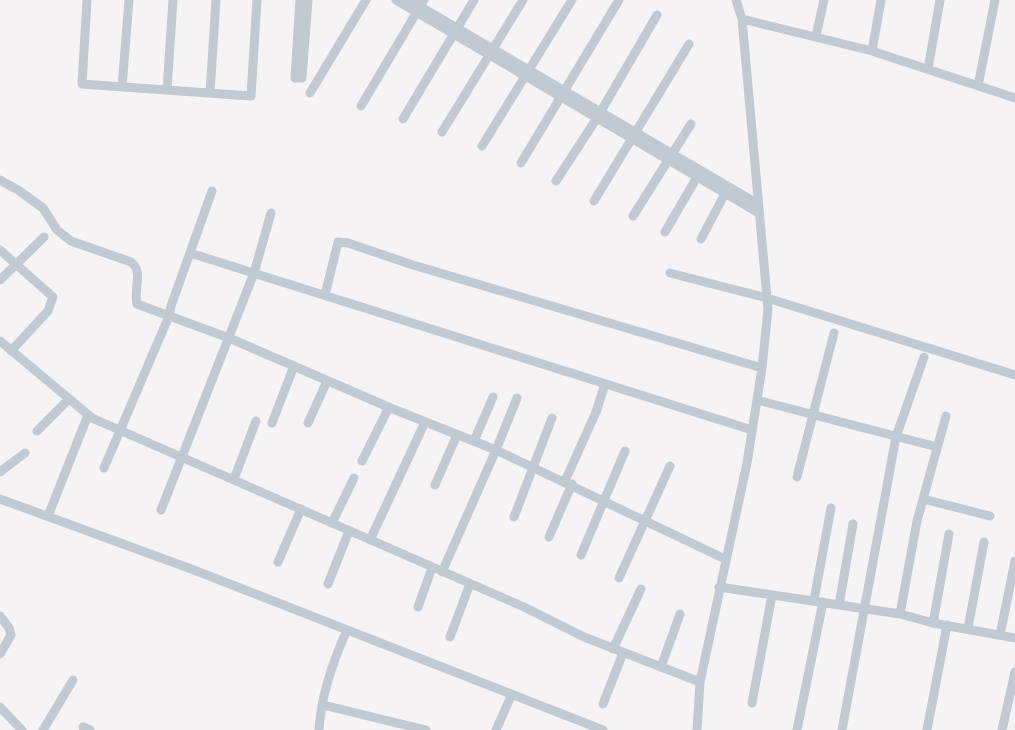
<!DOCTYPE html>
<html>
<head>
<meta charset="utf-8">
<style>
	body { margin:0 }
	canvas { display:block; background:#f5f3f3 }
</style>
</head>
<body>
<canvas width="1015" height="730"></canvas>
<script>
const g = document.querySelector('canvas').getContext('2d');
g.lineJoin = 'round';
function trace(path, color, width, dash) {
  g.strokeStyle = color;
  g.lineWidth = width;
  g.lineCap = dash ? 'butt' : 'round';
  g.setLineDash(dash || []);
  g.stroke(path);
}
const street = new Path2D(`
	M87,0L82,84L251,96L257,0
	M300,0L295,78H302L308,0
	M396,0L759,213
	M409,0L758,204
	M742,19L872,51L1015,98
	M816,36L824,0
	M872,51L881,0
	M928,69L940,0
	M978,86L995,0
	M122,87L129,0
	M167,90L173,0
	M210,93L216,0
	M310,93L366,0
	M361,106L424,0
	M403,119L474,0
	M442,132L523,0
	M482,146L572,0
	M521,163L619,0
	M0,180L18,190L43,208L57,230L71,241L131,262C144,272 133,289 137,304L229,338L393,409L496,450L725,559
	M556,181L597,118L657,15
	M594,201L689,44
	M633,216L691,124
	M665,232L700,172
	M701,239L728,188
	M0,250L53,297L48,311L11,351
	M190,253L752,430
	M670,273L767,298L1015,375
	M0,280L44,237
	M325,295L338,242L348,243L413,265L762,368
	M0,341L92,418L524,607L584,637L700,682
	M757,400L937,447
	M272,423L294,366
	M308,423L327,381
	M37,431L69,399
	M474,441L493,397
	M362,461L389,407
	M104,468L169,316L171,306L212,191
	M0,472L25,453
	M797,477L834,333
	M234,479L256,421
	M565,481L596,412L605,384
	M435,485L457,435
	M0,499L194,570L603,730
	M923,499L990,516
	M161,510L254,273L271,213
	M48,516L88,415
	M514,517L552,418
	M332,523L354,478
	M549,537L572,484
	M370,540L425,422
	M581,555L625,451
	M278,562L301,509
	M442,572L496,450L517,398
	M619,578L670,466
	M328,584L349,531
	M719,587L900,614L933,623L1015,638
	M814,600L831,508
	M839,605L853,524
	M418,607L432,568
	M900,614L917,521L946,416
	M0,616L9,628L11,635L0,654
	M933,623L949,534
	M968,628L984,542
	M1000,635L1015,561
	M450,637L470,584
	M613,649L641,589
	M661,667L680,614
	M752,703L772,595
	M603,704L623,653
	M323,705L426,730
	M0,707L22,730
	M83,727L90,730
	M43,730L73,680
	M319,730C321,696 333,661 347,630
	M496,730L512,694
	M697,730L700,682L747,463L762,368L768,309L742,19L736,0
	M797,730L823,602
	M842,730L896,437L924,357
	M927,730L947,625
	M1002,730L1015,672`);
trace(street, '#c1cad2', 9);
</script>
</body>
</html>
